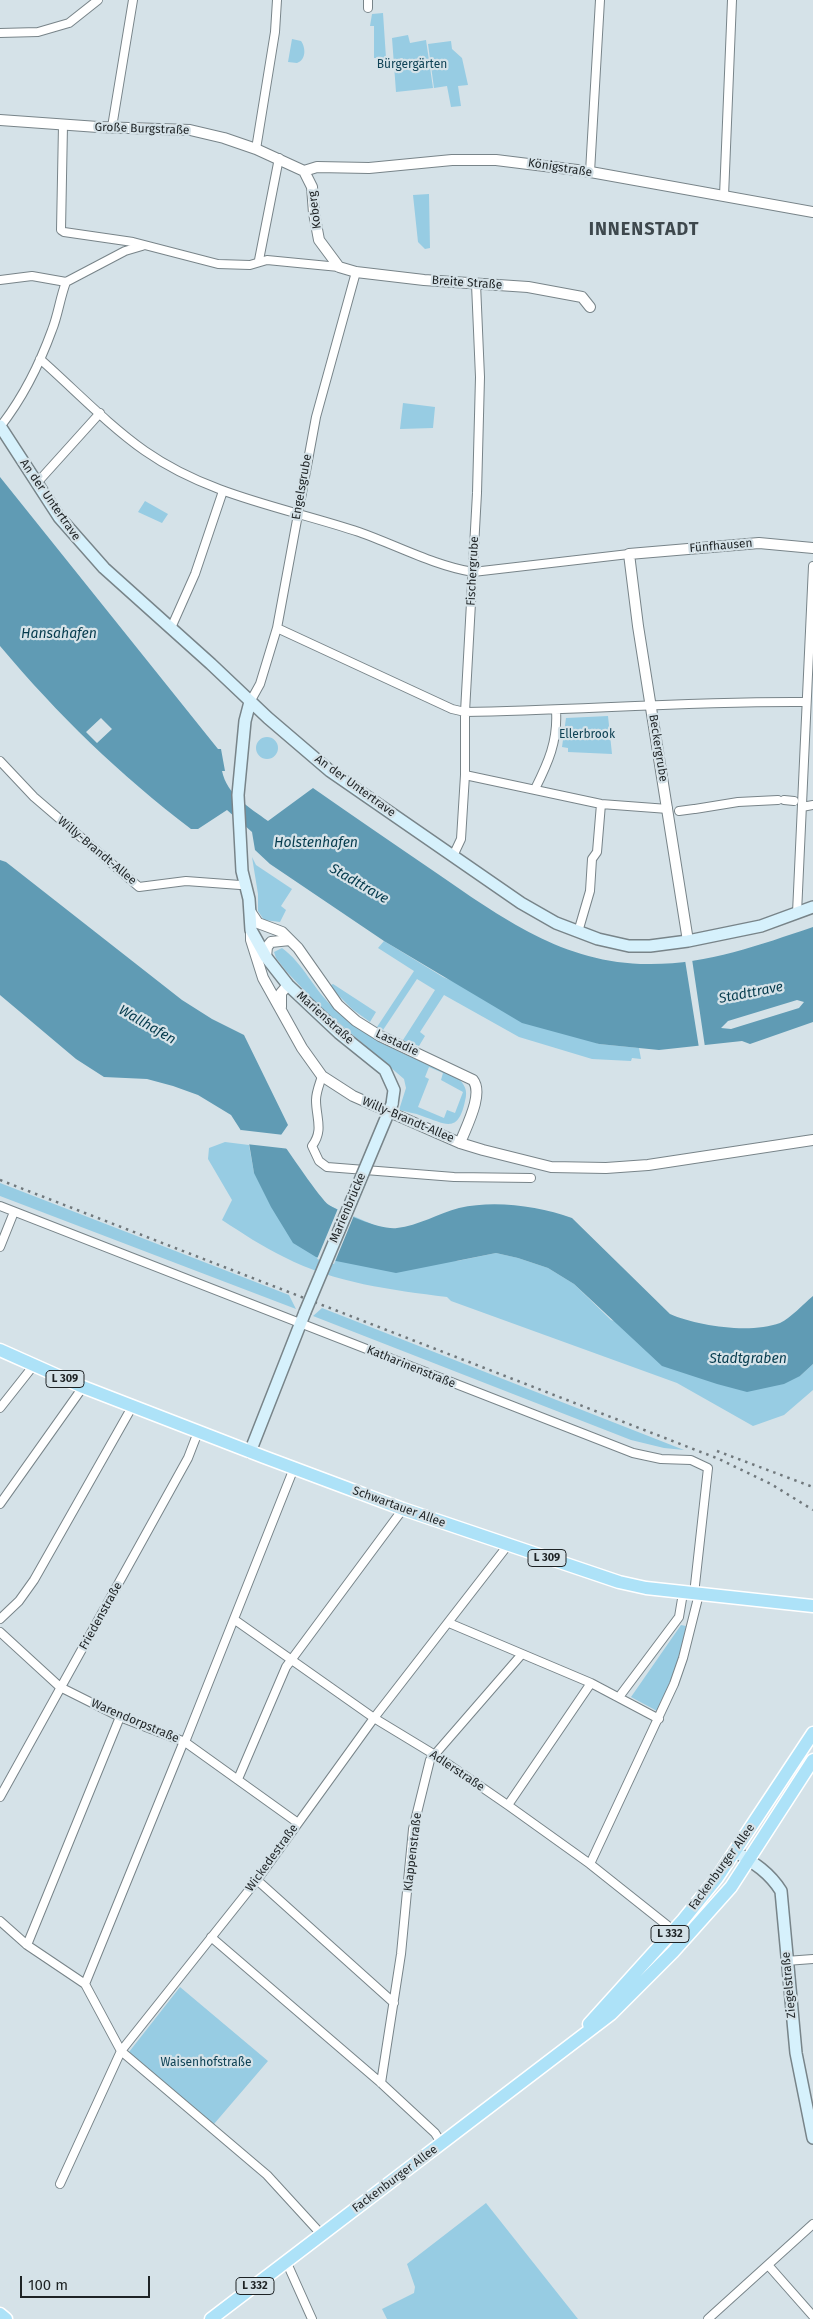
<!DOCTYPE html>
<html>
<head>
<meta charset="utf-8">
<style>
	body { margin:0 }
	#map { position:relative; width:813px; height:2319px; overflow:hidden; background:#d5e2e8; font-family:"Fira Sans",sans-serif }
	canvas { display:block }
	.scale { position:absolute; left:20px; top:2276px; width:130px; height:22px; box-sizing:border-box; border:2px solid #1e2325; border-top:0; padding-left:6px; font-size:15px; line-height:18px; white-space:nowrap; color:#1e2325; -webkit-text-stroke:4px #d5e2e8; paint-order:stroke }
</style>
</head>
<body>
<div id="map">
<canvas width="813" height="2319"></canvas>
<div class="scale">100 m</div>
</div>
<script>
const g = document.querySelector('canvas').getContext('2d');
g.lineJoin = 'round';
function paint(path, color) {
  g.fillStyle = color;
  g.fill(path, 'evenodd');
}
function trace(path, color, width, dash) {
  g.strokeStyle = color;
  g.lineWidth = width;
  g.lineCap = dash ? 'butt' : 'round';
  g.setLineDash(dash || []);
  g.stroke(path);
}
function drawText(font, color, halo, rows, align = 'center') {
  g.font = font + ' "Fira Sans",sans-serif';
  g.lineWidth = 4.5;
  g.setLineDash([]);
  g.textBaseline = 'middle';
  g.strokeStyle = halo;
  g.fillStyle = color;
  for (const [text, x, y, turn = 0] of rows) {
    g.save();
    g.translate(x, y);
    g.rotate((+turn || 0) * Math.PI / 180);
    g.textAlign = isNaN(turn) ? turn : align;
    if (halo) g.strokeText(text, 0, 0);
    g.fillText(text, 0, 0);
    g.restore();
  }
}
const green = new Path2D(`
	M383,13L386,58H374V26H370L372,14Z
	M408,35L410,43L426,40L433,88L396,92L392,38Z
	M292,39L301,41C306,48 306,60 297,63L288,62Z
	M451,41L452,49L462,58L468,85L458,86L461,106L451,107L447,86L434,88L428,44Z
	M429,194L430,248L425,249L418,242L413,195Z
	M403,403L435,407L433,428L400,429Z
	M145,501L168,514L162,523L138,512Z
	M608,716L612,754L568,752V748L562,747L566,718Z
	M256 748a11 11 0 1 1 22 0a11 11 0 1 1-22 0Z
	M252,857L256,865L292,889L281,906L286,910L280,922L264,920L258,911V894Z
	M384,941L443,977L599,1044L639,1048L641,1059L632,1058L631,1061L592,1059L519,1037L444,995L420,1032L425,1036L419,1046L403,1040L435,990L417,979L383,1030L377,1027L414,971L378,948Z
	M282,948C303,963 314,990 334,1008C369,1041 414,1058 457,1077C465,1085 468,1090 465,1101C458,1134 446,1124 422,1116C415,1113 407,1112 399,1110L406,1088L404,1079L317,1004L286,971L276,958L274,952ZM429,1067L443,1073L441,1080L463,1092L455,1113L447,1110L444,1118L418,1107L429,1079L425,1077Z
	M333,984L376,1012L370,1022L352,1009L329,986Z
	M225,1142L249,1145L254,1173L457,1261L496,1253L518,1258L548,1268L574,1284L611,1320L800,1376L813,1364V1390L784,1415L753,1426L677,1383L451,1301L447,1297C391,1290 335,1283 284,1257C263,1247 242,1233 222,1220L232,1200L208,1159L209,1148Z
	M0,1183L289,1295L296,1309L0,1196Z
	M322,1308L684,1450L664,1448L631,1440L313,1316Z
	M681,1625L686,1626C682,1648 670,1695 657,1711L631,1697Z
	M180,1987L268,2061L214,2124L129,2052Z
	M486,2203L578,2319H387L382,2309L414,2293L415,2287L407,2264Z`);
const water = new Path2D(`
	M0,477L218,749H221L225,771H222C227,795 249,807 268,821L313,788C353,816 394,844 435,872C502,918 565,965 651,964C709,964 759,945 813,927V1022L750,1044L742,1041L659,1050L599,1044L522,1023L384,941L270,864L255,850L252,832L227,810L198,829H191C120,775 58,715 0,646ZM797,1000L804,1002L799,1008L731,1029L721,1028L728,1021Z
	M0,860L6,862L182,1000L212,1019L244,1035L288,1125L279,1138C288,1150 320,1199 329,1205C345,1214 379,1230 397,1228C418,1226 439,1213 459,1208C495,1200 538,1206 572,1218L670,1314C697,1326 750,1334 780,1323C791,1318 803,1304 813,1296V1364L800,1376L784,1384L747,1392L717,1384L662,1366L574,1284L548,1268L518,1258L496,1253L396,1273L316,1257L293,1243L271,1207L254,1173L249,1143L231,1115L198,1095L173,1086L147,1079L104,1077L76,1059L0,995Z`);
const pier = new Path2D(`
	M101,718L112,729L97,743L86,732Z
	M692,959L705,1047L699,1048L685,960Z
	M241,1130L284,1135L282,1138L290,1149L246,1144L240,1134Z
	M339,1206L355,1213L334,1264L317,1259Z`);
const minor = new Path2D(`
	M368,0V8
	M0,33L38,32L69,23L98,0
	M63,125L61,230L64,232L133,242L218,264L250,265L267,260L339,267
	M112,127L133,0
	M256,149L275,32L277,0
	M590,172L600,0
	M724,196L732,0
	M259,260L279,158
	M0,280L32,276L66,282
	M40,359C74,389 107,424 145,451C209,496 287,508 359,532C396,545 435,566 473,572L629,554
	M0,427C22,399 40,363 52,330C58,315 60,298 66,282L125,251L142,246
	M36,484L100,413
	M171,628L195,574L223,491
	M277,628L452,709L465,712C579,710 692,701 806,702
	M250,702L260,684L277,628L316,417L356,272
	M0,761L34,797L139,887L186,881L240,885L246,883
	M465,775L601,804L668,809
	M535,789C548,763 558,741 556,711
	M784,800L794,801
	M802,807L813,805
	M695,809L738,802L778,800
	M679,811L694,809
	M453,856L461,839L465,775V712L477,493L480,377L476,284
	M797,913L813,566
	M578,932L590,891L592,859L597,852L601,804
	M322,1076C320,1083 316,1092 316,1100C316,1118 324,1130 312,1146L319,1161L327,1167L454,1177L531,1178
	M0,1206L633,1453L661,1459L691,1460L708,1468L694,1594
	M0,1247L14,1212
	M0,1408L34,1365
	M0,1504L83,1387
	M0,1619L19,1601L34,1580L132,1407
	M235,1620L374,1718L435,1755L509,1806L590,1864L673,1930
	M449,1623L591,1683L659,1719
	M0,1632L60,1687L120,1717L185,1742L298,1823
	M619,1697L679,1617L683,1593
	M185,1742L294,1468
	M238,1779L286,1667L403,1509
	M0,1797L188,1458L198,1432
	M508,1805L591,1683
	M590,1864L674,1684L683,1658L699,1594
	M257,1880L394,2003
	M0,1921L27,1945L85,1984L121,2051L267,2175L321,2234
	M211,1937L381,2083L435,2133L442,2144
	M27,1945L120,1717
	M786,1961L813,1959
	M85,1984L184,1741
	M381,2083L401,1954L413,1829L430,1760L522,1654
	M60,2184L121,2051L257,1880L374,1718L508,1545
	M286,2261L312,2319
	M768,2265L813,2316
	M708,2319L813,2224`);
const tertiary = new Path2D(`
	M0,120L98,127L190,130L224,138L256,149L304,171L312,187L314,213L319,240L339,267L356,272L424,280L528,287L582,297L590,307
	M304,171L317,167L369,168L452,160H496L585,171L813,212
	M250,911L258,923L282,932L298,948L338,1005L356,1021L380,1036L473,1080C484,1094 466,1127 460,1143
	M251,930V940L263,978L302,1048L322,1076L353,1096L460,1143L483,1150L551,1167L606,1168L648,1165L813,1140
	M688,941L638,626L629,554L759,543L813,548
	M266,957L267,947L271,942L290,940
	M281,1007V993L288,985`);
const secondary = new Path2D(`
	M0,426L59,517L104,568L211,664L268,718L330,771L521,903L556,923L598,939L629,946H650L688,941L761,926L813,907
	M250,702L245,721L238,795L242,871L249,899L251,930L266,957L288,985L339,1033L385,1070L394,1090L392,1104
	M250,1452L305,1312
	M736,1852C754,1863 769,1872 781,1891L796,2053L813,2138`);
const primary = new Path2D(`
	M0,1350L83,1387L264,1457L403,1509L619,1582L646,1588L813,1606
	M589,2024L683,1920L717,1878L813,1733
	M0,2314L6,2319
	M211,2319L611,2014L673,1952L731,1887L813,1760`);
const rail = new Path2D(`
	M0,1180L719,1459L771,1484L813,1510
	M717,1451L813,1487`);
const secondaryBridge = new Path2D(`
	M305,1312L392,1104`);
const shields = [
	[65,1379,38],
	[547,1558,38],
	[670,1934,38],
	[255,2286,38]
];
const shieldNames = [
	["L 309",65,1379],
	["L 309",547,1558],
	["L 332",670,1934],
	["L 332",255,2286]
];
const parkNames = [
	["Bürgergärten",412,65],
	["Ellerbrook",587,735],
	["Waisenhofstraße",206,2063]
];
const streetNames = [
	["Große Burgstraße",142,129,2],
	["Königstraße",560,168,9],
	["Koberg",315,210,-97],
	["Breite Straße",467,283,4],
	["Engelsgrube",302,487,-80],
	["An der Untertrave",50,500,55],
	["Fünfhausen",721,546,-5],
	["Fischergrube",473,571,-87],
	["Beckergrube",658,748,81],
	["An der Untertrave",355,786,36],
	["Willy-Brandt-Allee",97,851,40],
	["Marienstraße",325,1018,42],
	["Lastadie",397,1043,25],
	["Willy-Brandt-Allee",408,1120,23],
	["Marienbrücke",348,1208,-67],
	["Katharinenstraße",411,1367,22],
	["Schwartauer Allee",399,1507,20],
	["Friedenstraße",101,1616,-61],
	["Warendorpstraße",135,1721,23],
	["Adlerstraße",457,1771,34],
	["Klappenstraße",413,1852,-83],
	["Wickedestraße",272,1858,-54],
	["Fackenburger Allee",722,1867,-54],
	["Ziegelstraße",789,1985,-95],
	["Fackenburger Allee",395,2179,-37]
];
const waterNames = [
	["Hansahafen",59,634],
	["Holstenhafen",316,843],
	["Stadttrave",359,884,30],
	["Stadttrave",751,993,-11],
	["Wallhafen",147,1025,30],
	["Stadtgraben",748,1359]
];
const districtNames = [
	["INNENSTADT",644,230]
];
paint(green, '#97cce3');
paint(water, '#609bb4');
paint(pier, '#d5e2e8');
trace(minor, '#788489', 10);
trace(tertiary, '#788489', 12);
trace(secondary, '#788489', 14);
trace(primary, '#fff', 15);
trace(minor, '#fff', 8);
trace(tertiary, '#fff', 10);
trace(secondary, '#d6f1fc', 11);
trace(primary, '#ade2f8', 12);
trace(rail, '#70787c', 2.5, [2.5, 5]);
trace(secondaryBridge, '#788489', 14, []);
trace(secondaryBridge, '#d6f1fc', 11);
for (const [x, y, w] of shields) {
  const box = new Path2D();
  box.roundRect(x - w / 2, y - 8.5, w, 17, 4);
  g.fillStyle = '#d5e2e8';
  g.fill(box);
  trace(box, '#1e2325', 1);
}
drawText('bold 11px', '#1e2325', null, shieldNames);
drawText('12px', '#104356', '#d5e2e8', parkNames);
drawText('12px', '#1e2325', '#d5e2e8', streetNames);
drawText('italic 14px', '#053b4d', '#d5e2e8', waterNames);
g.letterSpacing = '1px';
drawText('bold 18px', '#3e484d', '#d5e2e8', districtNames);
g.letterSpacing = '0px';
</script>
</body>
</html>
